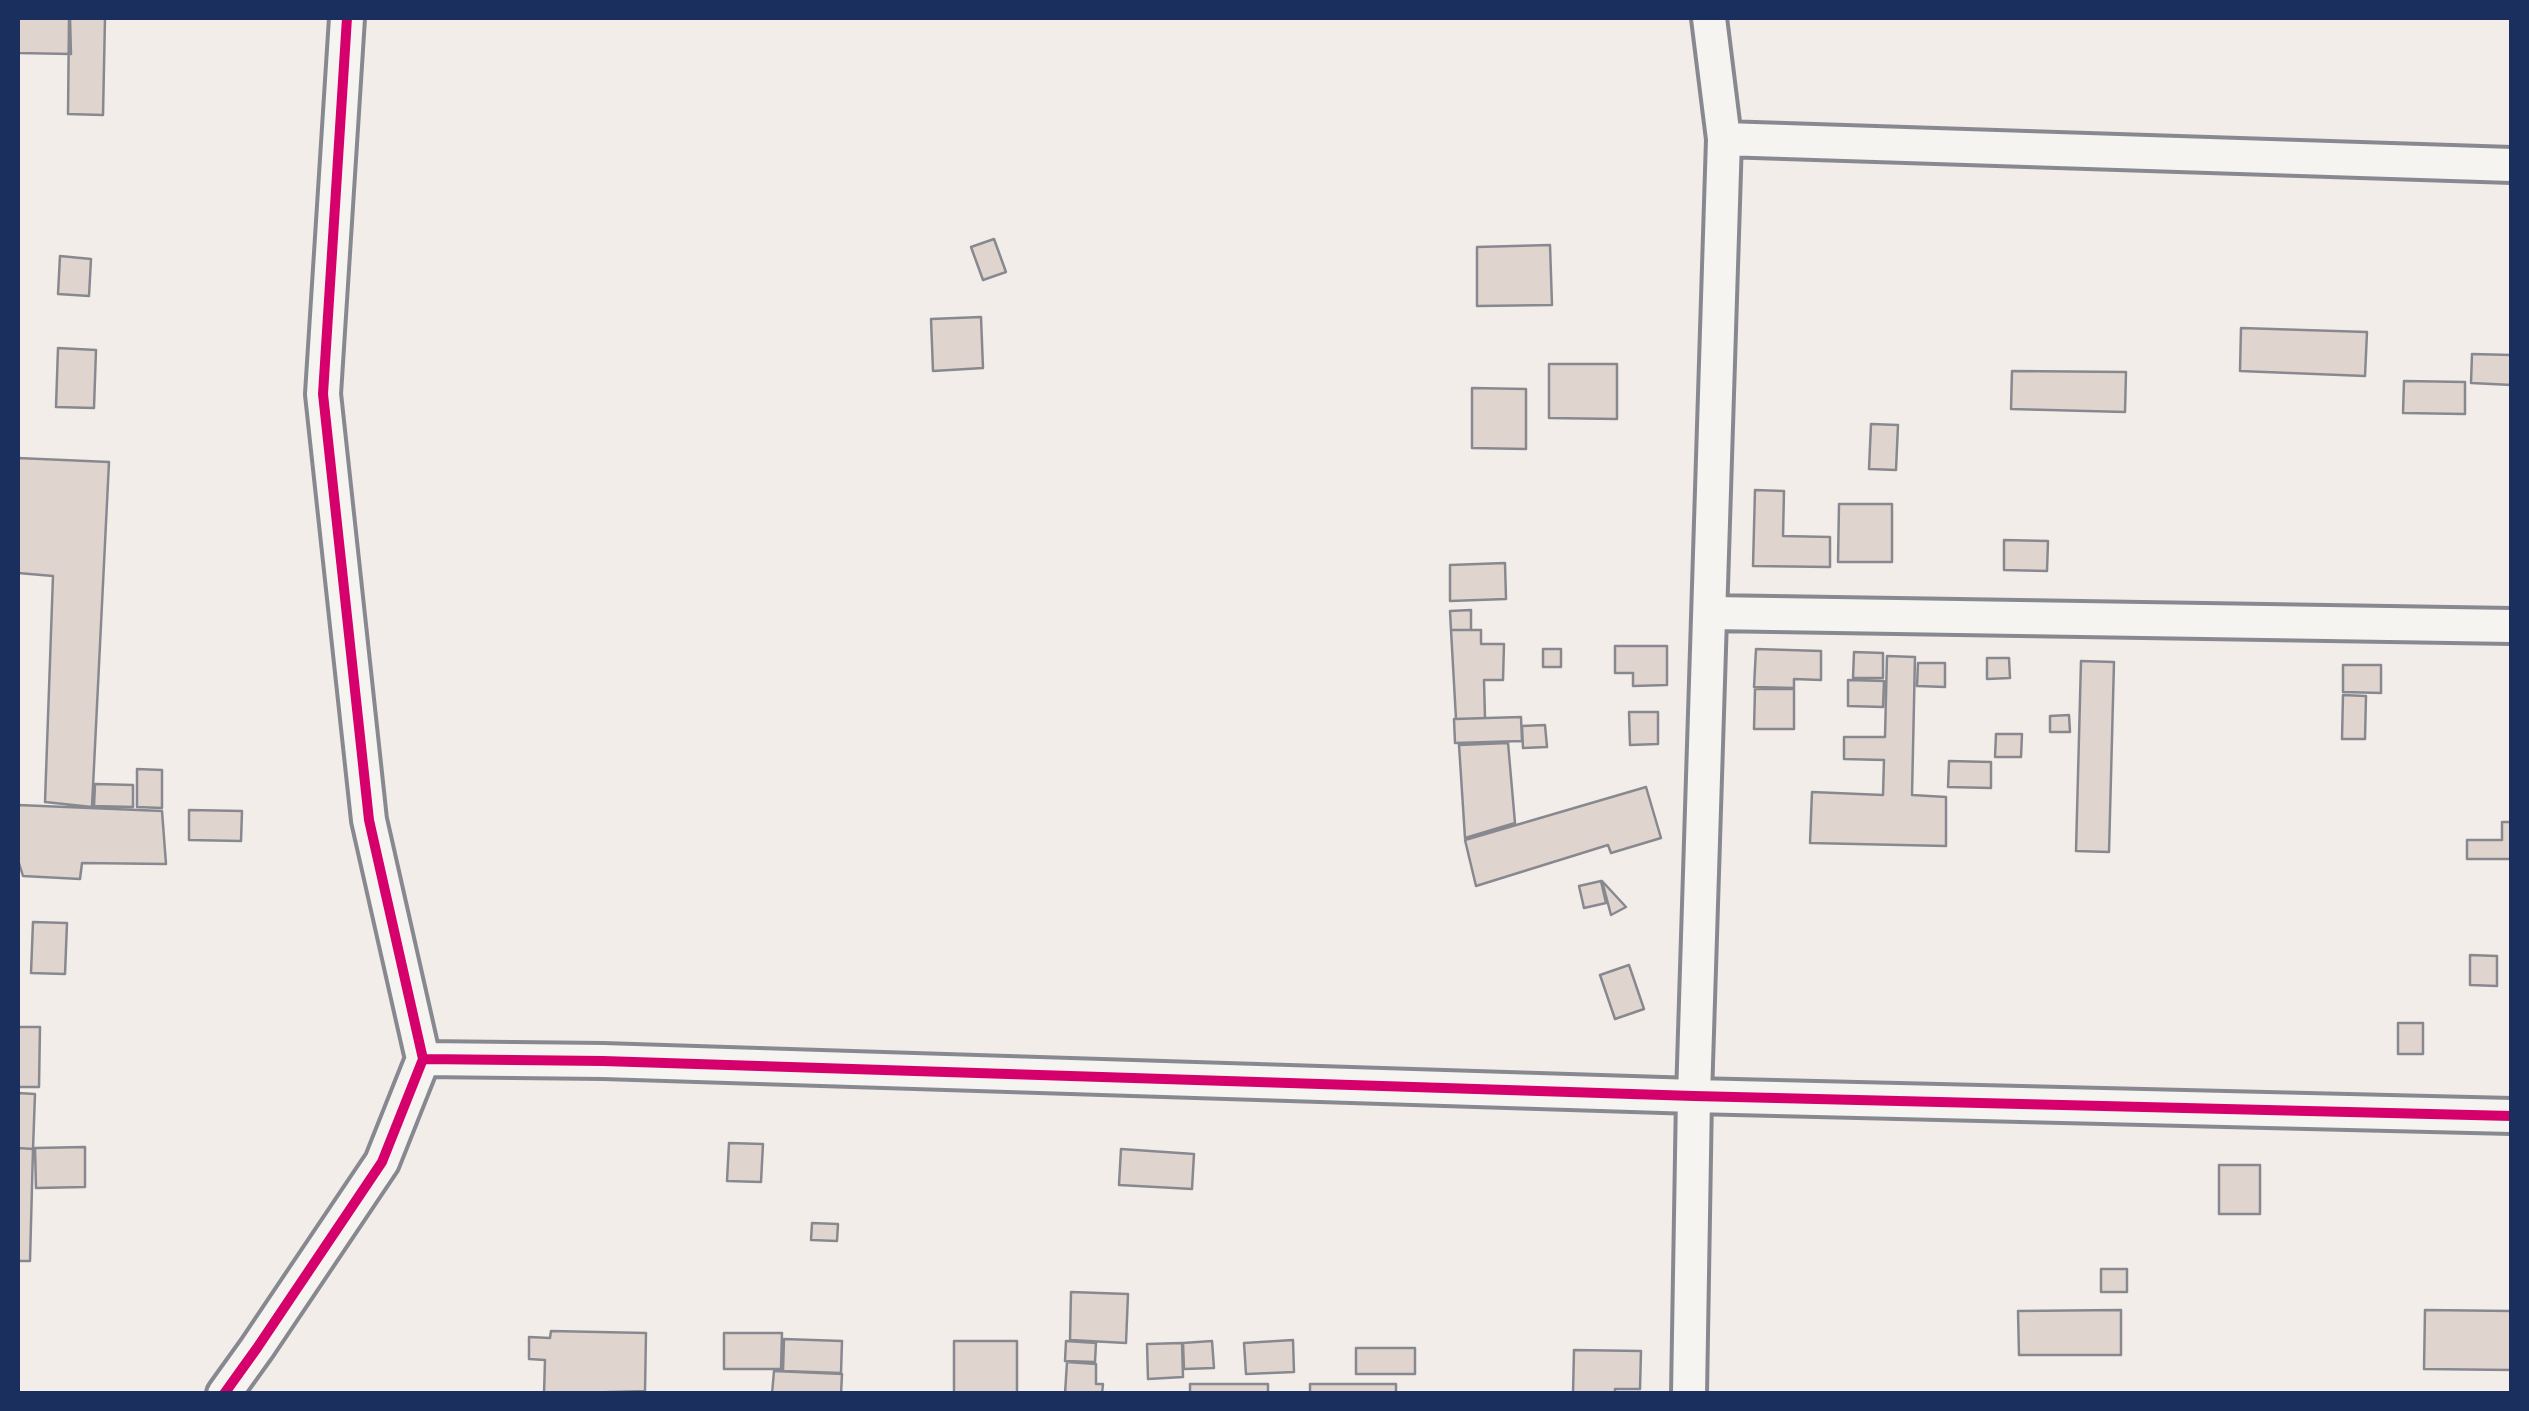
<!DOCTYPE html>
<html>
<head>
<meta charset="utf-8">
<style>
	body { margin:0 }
	#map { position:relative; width:2529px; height:1411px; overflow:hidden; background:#f2ede8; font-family:Sriracha,sans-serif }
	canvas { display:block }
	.frame { position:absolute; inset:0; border:20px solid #1b2f5e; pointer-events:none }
</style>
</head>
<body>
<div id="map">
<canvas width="2529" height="1411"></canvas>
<div class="frame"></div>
</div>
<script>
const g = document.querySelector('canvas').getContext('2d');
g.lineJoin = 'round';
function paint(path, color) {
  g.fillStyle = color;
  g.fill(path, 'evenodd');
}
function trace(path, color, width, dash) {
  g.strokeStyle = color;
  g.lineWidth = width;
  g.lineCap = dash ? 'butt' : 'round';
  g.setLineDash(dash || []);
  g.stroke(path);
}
const building = new Path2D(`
	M18,18H70L71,54L18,53Z
	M69,18H105L103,115L68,114Z
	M994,239L1006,272L983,280L971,247Z
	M1550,245L1552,305L1477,306V247Z
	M60,256L91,259L89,296L58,294Z
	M981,317L983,368L933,371L931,319Z
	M2241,328L2367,332L2365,376L2240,371Z
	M58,348L96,350L94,408L56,407Z
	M2472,354L2512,355V385L2471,383Z
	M1549,364H1617V419L1549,418Z
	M2012,371L2126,372L2125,412L2011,409Z
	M2404,381L2465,382V414L2403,413Z
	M1472,388L1526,389V449L1472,448Z
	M1871,424L1898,425L1896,470L1869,469Z
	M18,458L109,462L92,807L45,802L53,576L18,573Z
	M1755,490L1784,491L1783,536L1830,537V567L1753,566Z
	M1839,504H1892V562H1838Z
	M2004,540L2048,541L2047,571L2004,570Z
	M1505,563L1506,599L1450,601V565Z
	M1471,610V630H1451L1450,611Z
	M1451,630H1481V644H1504L1503,680H1484L1485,718L1456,719Z
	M1615,646H1667V685L1633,686V673H1615Z
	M1543,649H1561V667H1543Z
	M1756,649L1821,651V680L1794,679V688L1754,687Z
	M1854,652L1883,653V678H1853Z
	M1887,656L1915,657L1912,795L1946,797V846L1810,843L1812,792L1883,795L1884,760L1844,759V737H1885Z
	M1987,658H2009L2010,678L1987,679Z
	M2081,661L2114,662L2109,852L2076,851Z
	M1918,663H1945V687L1917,686Z
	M2343,665H2381V693L2343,692Z
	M1848,680L1884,681L1883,707L1848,706Z
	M1755,689H1794V729H1754Z
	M2343,695L2366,696L2365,739H2342Z
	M1629,712H1658V744L1630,745Z
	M2069,715L2070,732H2050V716Z
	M1521,717L1522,741L1455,743L1454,719Z
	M1545,725L1547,747L1523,748L1522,726Z
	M1996,734H2022L2021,757H1995Z
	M1508,743L1515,823L1465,838L1459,745Z
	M1949,761L1991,762V788L1948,787Z
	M137,769L162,770V808L137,807Z
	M95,784L133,785V807L94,806Z
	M1646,787L1661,838L1611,853L1608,845L1476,886L1465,840Z
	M18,805L162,811L166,864L82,863L80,879L23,876L18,860Z
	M189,810L242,811L241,841L189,840Z
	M2502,822H2512V859H2467V840H2502Z
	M1601,881L1606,903L1584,908L1579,886Z
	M1602,881L1626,907L1611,915Z
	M33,922L67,923L65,974L31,973Z
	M2470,955L2497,956V986L2470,985Z
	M1629,965L1644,1009L1615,1019L1600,975Z
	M2398,1023H2423V1054H2398Z
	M18,1027H40L39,1087H18Z
	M18,1093L35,1094L33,1149L18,1148Z
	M729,1143L763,1144L761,1182L727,1181Z
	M85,1147V1187L36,1188L35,1148Z
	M18,1148L33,1149L30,1261H18Z
	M1121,1149L1194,1154L1192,1189L1119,1185Z
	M2219,1165H2260V1214H2219Z
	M812,1223L838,1224L837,1241L811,1240Z
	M2101,1269H2127V1292H2101Z
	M1071,1292L1128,1294L1126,1343L1070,1340Z
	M2121,1310V1355H2019L2018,1311Z
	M2425,1310L2512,1311V1370L2424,1369Z
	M551,1331L646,1333L645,1391L544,1394L545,1360L529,1359V1337L550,1338Z
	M724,1333H782L781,1369H724Z
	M784,1339L842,1341L841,1373L783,1371Z
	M1293,1340L1294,1372L1246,1374L1244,1343Z
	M954,1341H1017V1394L954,1393Z
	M1066,1341L1096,1343L1095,1362L1065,1361Z
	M1212,1341L1214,1368L1184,1369L1183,1343Z
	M1182,1343L1183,1377L1148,1379L1147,1344Z
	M1356,1348H1415V1374H1356Z
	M1574,1350L1641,1351L1640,1389H1615V1394H1573Z
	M1067,1362L1096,1364V1384H1103L1102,1394H1065Z
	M774,1371L842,1374L841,1394H772Z
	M1190,1384H1268V1394H1190Z
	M1310,1384H1396V1394H1310Z`);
const street = new Path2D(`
	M1724,139L2512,165
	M1712,613L2512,626
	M423,1059L603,1061L1694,1096L2512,1116
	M224,1394L257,1348L382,1162L423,1059L369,820L323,394L347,18
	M1689,1394L1694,1096L1724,139L1709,18`);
const cycleway = new Path2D(`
	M423,1059L603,1061L1694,1096L2512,1116
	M224,1394L257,1348L382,1162L423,1059L369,820L323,394L347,18`);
paint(building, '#e0d5ce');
trace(building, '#888990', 2.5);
trace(street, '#888990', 40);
trace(street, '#f5f4f1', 32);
trace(cycleway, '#d6006c', 10);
</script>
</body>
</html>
